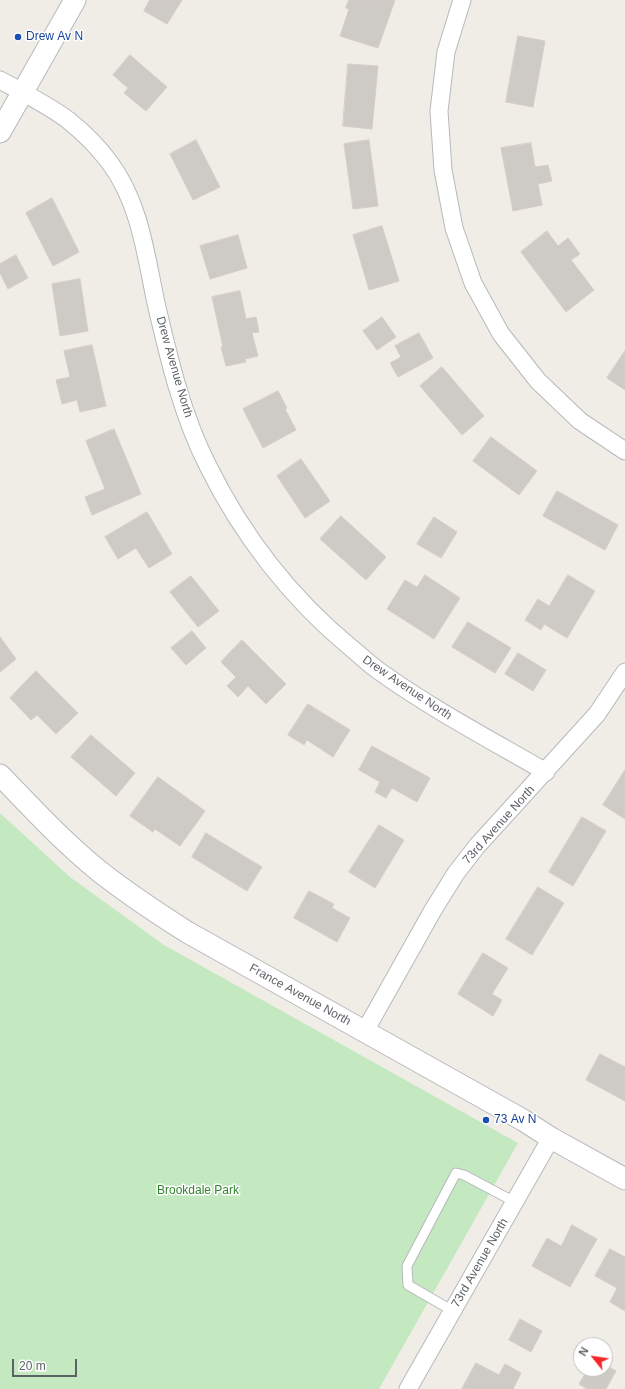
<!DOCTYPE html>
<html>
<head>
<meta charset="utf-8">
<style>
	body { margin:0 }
	#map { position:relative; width:625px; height:1389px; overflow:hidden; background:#f0ede6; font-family:Helvetica,sans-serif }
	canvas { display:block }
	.north { position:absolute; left:573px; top:1337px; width:40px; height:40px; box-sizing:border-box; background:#fff; border:1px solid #bec0c2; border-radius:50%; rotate:300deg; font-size:11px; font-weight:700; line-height:16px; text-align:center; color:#5d6267 }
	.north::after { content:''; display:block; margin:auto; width:14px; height:18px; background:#f52729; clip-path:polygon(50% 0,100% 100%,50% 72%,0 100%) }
	.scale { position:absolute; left:12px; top:1359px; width:65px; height:18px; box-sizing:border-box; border:2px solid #5d6267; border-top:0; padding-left:5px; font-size:12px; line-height:14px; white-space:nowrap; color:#5d6267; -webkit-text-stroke:3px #fff; paint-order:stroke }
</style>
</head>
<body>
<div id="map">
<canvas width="625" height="1389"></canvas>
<div class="north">N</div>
<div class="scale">20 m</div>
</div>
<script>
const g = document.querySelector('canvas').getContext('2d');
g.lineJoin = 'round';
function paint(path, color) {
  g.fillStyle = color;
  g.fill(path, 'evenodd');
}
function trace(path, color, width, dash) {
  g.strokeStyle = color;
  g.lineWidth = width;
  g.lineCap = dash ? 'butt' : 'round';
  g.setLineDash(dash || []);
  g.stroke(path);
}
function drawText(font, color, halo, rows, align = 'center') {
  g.font = font + ' Helvetica,sans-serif';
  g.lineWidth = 3;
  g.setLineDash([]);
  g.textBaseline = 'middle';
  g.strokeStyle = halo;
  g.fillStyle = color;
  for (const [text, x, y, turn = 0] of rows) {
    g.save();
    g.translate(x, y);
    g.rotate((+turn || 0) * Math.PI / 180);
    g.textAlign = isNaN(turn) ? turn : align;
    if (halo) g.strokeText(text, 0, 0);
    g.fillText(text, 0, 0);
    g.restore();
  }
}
const green = new Path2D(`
	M0,813L70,877L164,945L518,1143L379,1389H0Z`);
const building = new Path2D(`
	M150,0H182L167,24L144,11Z
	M349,0H395L378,48L340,36L349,9L346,8Z
	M518,36L545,41L533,107L506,102Z
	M130,55L167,87L146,111L124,93L128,88L113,75Z
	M348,64L378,66L372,129L343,126Z
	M196,140L220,187L193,200L170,154Z
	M369,140L378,206L353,209L344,144Z
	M531,143L535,167L548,165L552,181L538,184L542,205L513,211L501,148Z
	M52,198L79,252L53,266L26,213Z
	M382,226L399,281L369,290L353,235Z
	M547,231L558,246L568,238L580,254L571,260L594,290L566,312L521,252Z
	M238,235L247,268L210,279L200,246Z
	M16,255L28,278L8,289L0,273V264Z
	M80,279L88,331L60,336L52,284Z
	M240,291L246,319L256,317L259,332L252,333L258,356L245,359L246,362L226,366L221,347H223L212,297Z
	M382,317L396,337L377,350L363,331Z
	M419,333L433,358L398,377L390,363L401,357L395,346Z
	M92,345L106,406L80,412L77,400L62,404L56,380L70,377L64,351Z
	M625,351V390L607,378Z
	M442,367L484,416L462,435L420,386Z
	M278,391L287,408L285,409L296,430L263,448L243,409Z
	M114,429L141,494L92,515L85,497L105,489L86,441Z
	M491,437L537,471L519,495L473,461Z
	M301,459L330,501L305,518L277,476Z
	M557,491L618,525L605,550L543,516Z
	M147,512L172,554L149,568L136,548L118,559L105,537Z
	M341,516L386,557L366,580L320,539Z
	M434,517L457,532L441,558L417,544Z
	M425,575L460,598L434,639L387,609L405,580L417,587Z
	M568,575L595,591L567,638L544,624L541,630L525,620L538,599L549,606Z
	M191,576L219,611L198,627L170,592Z
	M468,622L511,648L495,673L452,647Z
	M192,631L206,648L186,665L171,648Z
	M0,637L16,659L0,672Z
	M242,640L286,684L266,704L248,686L238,697L227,686L236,677L221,662Z
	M518,653L546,670L533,691L505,674Z
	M36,671L78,713L56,734L37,715L31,720L10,698Z
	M308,704L350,730L333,757L307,740L304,745L288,735Z
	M91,735L135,773L116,796L71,757Z
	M372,746L430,778L417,802L392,788L386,798L375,792L380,782L359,770Z
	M625,770V819L603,805Z
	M158,777L205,811L180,846L155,829L153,832L130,816Z
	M582,817L606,831L573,886L549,872Z
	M379,825L404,840L375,888L349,872Z
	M206,833L262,867L247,891L192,857Z
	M538,887L564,903L532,955L506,939Z
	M309,891L334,904L332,908L350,918L337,942L294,918Z
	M483,953L508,968L492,994L502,1000L493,1016L458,994Z
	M600,1054L625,1067V1101L586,1080Z
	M572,1225L597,1239L570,1287L532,1266L547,1238L561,1246Z
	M610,1249L625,1257V1311L610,1302L617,1288L595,1276Z
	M520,1319L542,1331L531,1352L509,1340Z
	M476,1363L499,1375L505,1364L521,1373L513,1389H462Z
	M605,1365L616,1371L606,1389H587L579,1384L588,1369H605Z`);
const service = new Path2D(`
	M453,1311L408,1285L407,1266L456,1173L464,1175L515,1202`);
const minor = new Path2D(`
	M462,0L446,52L439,111L443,170L454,228L473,283L501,334L538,381L580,421L625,451
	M0,80C22,92 48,105 68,120C83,132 99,148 110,163C140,203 146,256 156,303C169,359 182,415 208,466C242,535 291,598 350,647C360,655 369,664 379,671C432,709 489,739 546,772
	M365,1031L433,910L456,873L477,846L597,714L625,672
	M408,1389L551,1138`);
const tertiary = new Path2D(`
	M0,132L75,0
	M0,775C32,808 63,842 99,871C127,893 157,913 187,932L523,1120L551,1138L625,1179`);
const markers = [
	[18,37,4,"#1a4fb4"],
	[486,1120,4,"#1a4fb4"]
];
const transitNames = [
	["Drew Av N",26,37],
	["73 Av N",494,1120]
];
const streetNames = [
	["Drew Avenue North",174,367,74],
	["Drew Avenue North",407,688,34],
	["73rd Avenue North",499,825,-48],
	["France Avenue North",300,995,29],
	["73rd Avenue North",480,1263,-60]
];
const parkNames = [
	["Brookdale Park",198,1191]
];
paint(green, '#c4e9c1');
paint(building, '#cecac5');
trace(building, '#d6cec3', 1);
trace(service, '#b6b9bd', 11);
trace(minor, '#b6b9bd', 19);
trace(tertiary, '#b6b9bd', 23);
trace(service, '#fff', 9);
trace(minor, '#fff', 17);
trace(tertiary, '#fff', 21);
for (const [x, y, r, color] of markers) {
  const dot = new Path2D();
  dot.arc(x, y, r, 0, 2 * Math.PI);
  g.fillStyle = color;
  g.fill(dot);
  trace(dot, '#fff', 1.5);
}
drawText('12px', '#164399', '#fff', transitNames, 'left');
drawText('12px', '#5d6267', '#fff', streetNames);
drawText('12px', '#32842f', '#fff', parkNames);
</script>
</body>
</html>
